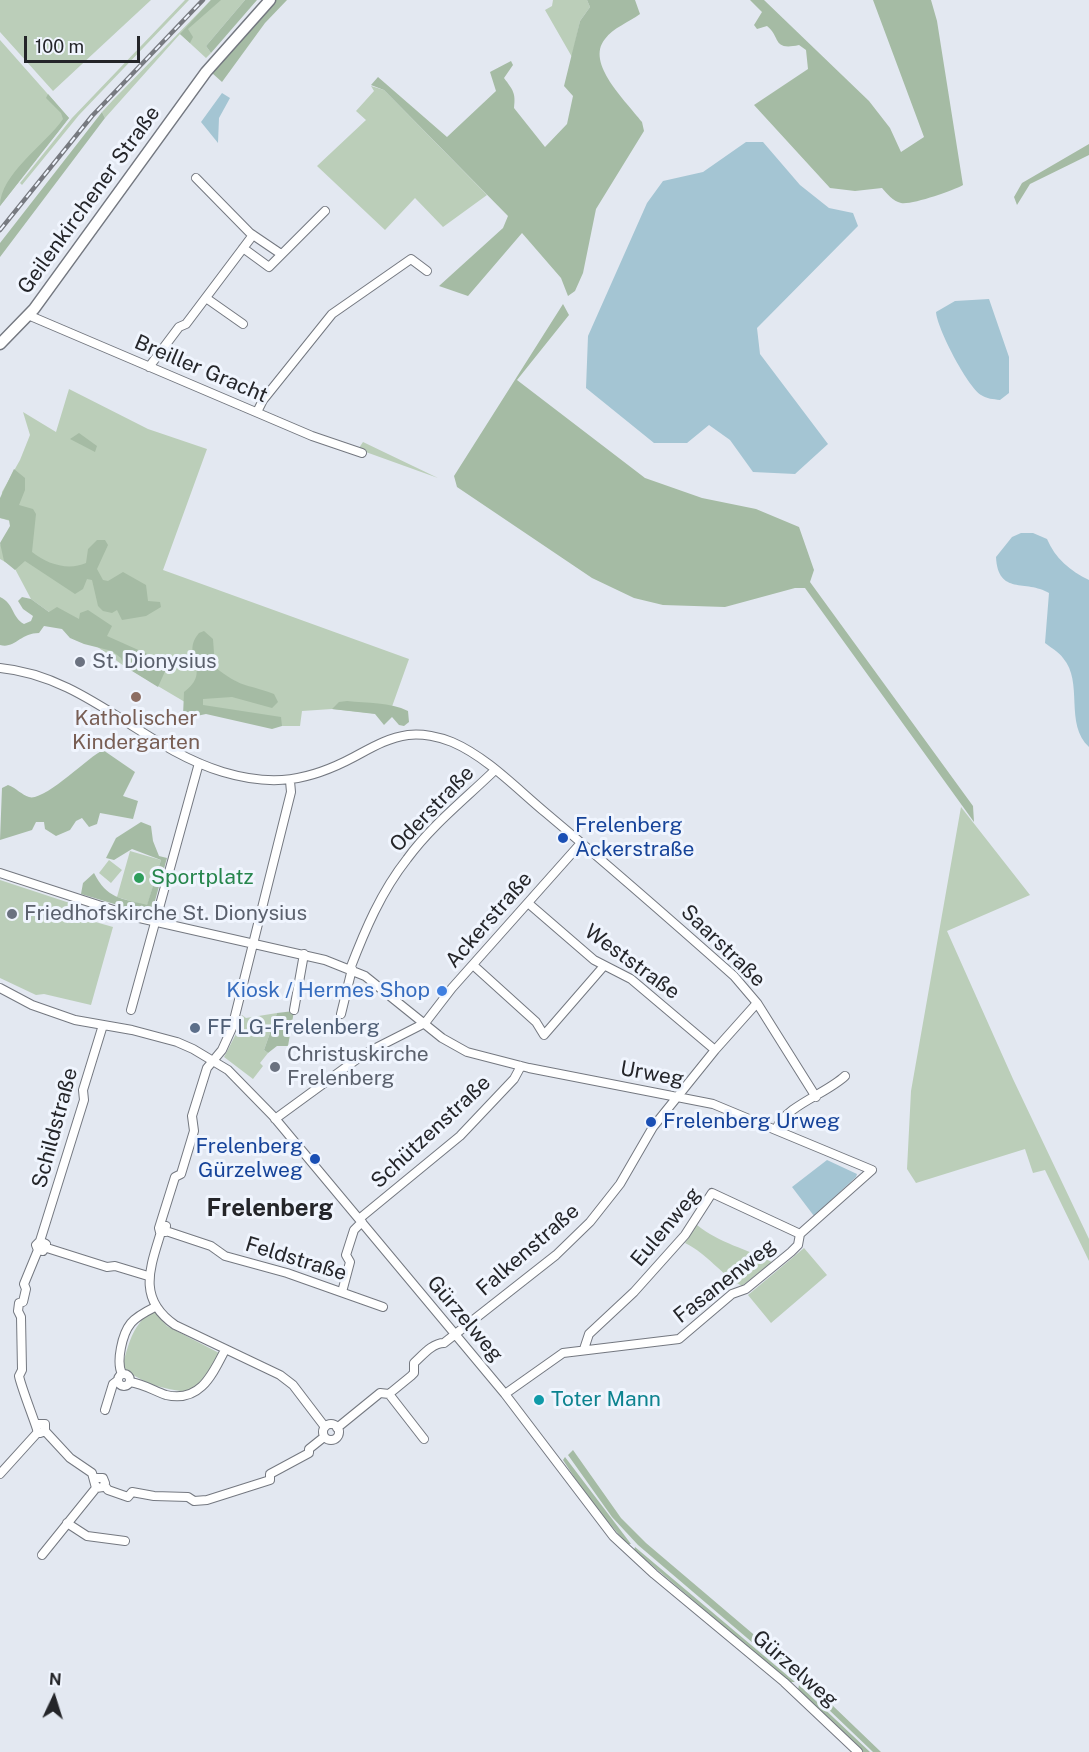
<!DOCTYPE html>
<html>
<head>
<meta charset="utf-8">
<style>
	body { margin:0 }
	#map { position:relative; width:1089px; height:1752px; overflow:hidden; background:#e3e8f1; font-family:"Public Sans",sans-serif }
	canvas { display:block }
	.north { position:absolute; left:24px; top:1668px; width:60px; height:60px; -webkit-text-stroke:4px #f0f5fe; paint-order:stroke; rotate:4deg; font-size:16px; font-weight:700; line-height:24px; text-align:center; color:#242529 }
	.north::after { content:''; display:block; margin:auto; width:21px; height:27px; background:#242529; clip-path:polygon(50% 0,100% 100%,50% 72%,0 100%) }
	.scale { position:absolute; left:24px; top:36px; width:116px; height:27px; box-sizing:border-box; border:3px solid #242529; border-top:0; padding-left:8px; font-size:18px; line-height:21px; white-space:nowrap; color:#242529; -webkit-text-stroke:4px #f0f5fe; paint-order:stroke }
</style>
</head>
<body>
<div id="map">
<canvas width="1089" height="1752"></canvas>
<div class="north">N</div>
<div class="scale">100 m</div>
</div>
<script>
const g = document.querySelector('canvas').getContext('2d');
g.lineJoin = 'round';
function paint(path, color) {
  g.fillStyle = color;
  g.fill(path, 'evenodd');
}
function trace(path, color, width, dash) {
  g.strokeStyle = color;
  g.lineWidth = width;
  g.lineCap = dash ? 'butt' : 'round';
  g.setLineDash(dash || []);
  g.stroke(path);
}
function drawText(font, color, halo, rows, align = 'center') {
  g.font = font + ' "Public Sans",sans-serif';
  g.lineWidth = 6;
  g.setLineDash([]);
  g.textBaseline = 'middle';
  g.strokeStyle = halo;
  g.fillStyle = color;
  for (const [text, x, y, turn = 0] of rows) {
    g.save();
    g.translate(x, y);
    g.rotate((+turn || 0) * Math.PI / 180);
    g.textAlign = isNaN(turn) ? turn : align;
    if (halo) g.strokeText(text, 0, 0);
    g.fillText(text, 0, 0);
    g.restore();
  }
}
const green = new Path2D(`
	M0,0H151L53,91L0,32Z
	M185,0H189L79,115L22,185L20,183L72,118Z
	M211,0H245L206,46L211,53L206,58L180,34L105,118L102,112L113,100Z
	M553,0H587L590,7L580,21L572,57L545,10L552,6Z
	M0,40L69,118L0,206Z
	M371,86L384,90L487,195L443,227L415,198L385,230L317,166L366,120L356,111L374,91Z
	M69,389L148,429L207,449L163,570L409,659L389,715L332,709L302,711L300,726H282L195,708L124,666L31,599L14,567L0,559V545L17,523L0,518L2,492L20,460L30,435L23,412L56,432Z
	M363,442L438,478L363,451L359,448Z
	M961,807L1030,895L947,931L1013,1079L1089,1239V1261L1045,1170L1033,1173L1025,1149L916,1183L907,1169L911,1091Z
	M130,851L161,860L147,906L117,897Z
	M109,860L122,870L111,883L99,873Z
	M0,880L88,909L85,919L113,927L91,1005L44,994L36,995L0,978Z
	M277,1013L264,1050L268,1053L260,1063L263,1066L253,1079L224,1057L237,1032L242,1015L246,1018Z
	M697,1225C719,1243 747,1249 772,1262L742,1286C719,1273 709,1255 685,1243Z
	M804,1248L827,1275L771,1323L748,1295Z
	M154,1311L167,1326L221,1354L206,1379L188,1392C163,1389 143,1384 124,1368L123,1363C130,1341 133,1323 154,1311Z`);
const forest = new Path2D(`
	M211,0H221L188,29L193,37L190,43L180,34Z
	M245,0H257L211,53L206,46Z
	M275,0H287L265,23L222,82L212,73Z
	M587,0H635L640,14C629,22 613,28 605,39C585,63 626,101 642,122L644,131L596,209L583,273L575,291L568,296L561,278L522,233L468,296L439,286L503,228L508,216L384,90L371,85L378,77L447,137L496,91L490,72L511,61L513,65L504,78C513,90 516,93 514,108L545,147L567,124L573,96L564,86L580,21L590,7Z
	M750,0H764L869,101L890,128L901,152L924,137L873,0H931L937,21L963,185C952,191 912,205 901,203C893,201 887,194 882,188L855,191L830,188L754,105L808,69L806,50L799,45C772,51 781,37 767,26L757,29L754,25L762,12Z
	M48,94L69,118L0,206C0,174 45,145 63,119L61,113L46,98Z
	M102,112L105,118L0,257V243Z
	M1089,144V155L1030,184L1017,205L1014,197L1022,183Z
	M563,304L569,315L517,380L645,478L702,498L756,509L799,527L814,570L810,582L973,806L974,822L805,588H795L725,607L663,605L634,598L592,578L457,487L454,476Z
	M79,433L97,446L95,452L70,439Z
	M14,469L25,478V490L19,505L33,509L36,514L32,552C47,564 68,571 86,563L88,549L97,540H105L108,545L97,569L103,580L108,581L123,572L146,585L148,601L160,602L161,607L146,616L122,620L117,610L112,613L103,611L98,606L92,580L87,579L83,589L75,594L25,561L15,570L4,561L0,543L10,526L9,520L0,518V498Z
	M0,597C14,603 12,618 24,624L31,621L33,616L23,609L18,601L22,597L31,599L49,612L57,607L79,619L80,613L88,610L112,626L107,636L163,661L167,667L158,687L124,666L121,658L112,651L84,644L70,638L62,629L44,626L39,633C20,633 15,649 0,645Z
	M204,631L213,639L215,667C241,688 244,683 274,694L278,702L272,708L232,697L203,699V705L281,717L282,726L272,729L206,714L187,718L183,716L184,692C214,670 179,656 199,633Z
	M347,701C367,703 390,702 408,711L409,722L404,726L399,725L392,717L384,725L375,714L332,709L339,702Z
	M103,750L135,772L123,796L138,801L133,819L100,813L97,824L89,827L82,818L76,821L70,830L56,836L45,829L44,822H36L32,830L0,840L2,788L8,785C16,788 22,795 29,797C44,802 88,757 103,750Z
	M141,822L151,826L153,841L159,856L167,858L151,915L81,894L83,883L94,873C107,899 121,898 147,905L161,860L132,849L114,860L106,858L116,838Z
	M294,1011L288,1046H277L268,1053L264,1050L277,1013Z
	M573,1450L621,1518L646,1543L799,1673L794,1678L638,1545L612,1517L568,1455Z
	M565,1457L631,1544H627C604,1518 581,1489 563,1460Z
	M635,1547L795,1682H789L634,1550Z
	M806,1680L881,1752H873L803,1685Z
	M799,1685L870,1752H862L798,1690Z`);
const water = new Path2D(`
	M222,93L230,98L219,118L218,143L201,122Z
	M746,142H763L800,185L829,208L853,213L858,226L757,328L760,354L828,444L795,474L753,472L730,440L709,425L687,443H654L586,388L588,336L647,203L663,181L703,172Z
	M989,299L1009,357V393L1000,400C993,399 987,399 981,395C967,386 937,328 936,312L955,301Z
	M1021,533H1033L1047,539C1055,558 1070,571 1089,580V747C1064,724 1084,682 1063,658C1059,652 1050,647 1045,643L1049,593C1026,579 998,596 996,557L1012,537Z
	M827,1160L857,1174L856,1177L814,1216L792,1187Z`);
const minor = new Path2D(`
	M196,178L250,233L281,254
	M243,248L269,267L325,211
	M206,298L243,324
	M28,315L312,436L362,453
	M149,367L179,327L186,324L253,235
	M257,412L263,400L332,314L411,259L427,271
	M0,668C86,676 143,748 223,772C273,787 309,781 354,757C371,748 387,738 408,735C422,733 440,737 452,742C487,757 517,789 546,813C609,866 672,921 734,976L757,1003L816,1097
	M0,873L135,917L325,960L365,976L442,1038L467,1052L529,1068L713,1104L872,1170L800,1234L798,1245L791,1252L746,1289L732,1294L679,1339L563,1353L505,1394
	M528,903L594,960L631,979L715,1050
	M473,965L536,1022L544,1035L603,967
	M350,969C365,930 381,892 407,859C431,826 465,799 494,771
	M0,988L32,1005L75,1020L132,1030L177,1042L193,1049L228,1070L273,1116L505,1394L613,1536L654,1574L784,1682L858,1752
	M131,1010L199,763
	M294,1010L304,954
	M341,1014L352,969
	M275,1119L364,1054L425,1023L452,988L581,843
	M776,1129C787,1105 826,1094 845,1076
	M359,1219L460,1136L514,1079L521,1066
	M160,1225L166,1226L165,1232H160L159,1228L175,1177L181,1174L194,1131L192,1116L207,1068L222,1050L232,1028L291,792L290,781
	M166,1231L211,1246L225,1256L287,1273L383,1307
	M161,1232C150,1268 137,1299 175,1325L280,1375L293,1385L325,1427
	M40,1241L46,1244L43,1251L38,1250L36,1245L40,1241L84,1100L83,1090L103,1025
	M47,1248L107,1267L115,1266L148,1276
	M38,1250L24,1284L26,1289L23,1302L19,1303L18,1311L21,1317L22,1370L19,1376C21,1387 37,1427 37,1430L40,1433L45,1431V1424H38
	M342,1292L350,1262L346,1255L354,1230L362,1222
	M584,1349L589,1334L634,1292L685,1235L712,1193L800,1234
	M118 1380a6 6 0 1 1 12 0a6 6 0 1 1-12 0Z
	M122,1374C116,1362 122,1334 131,1323C137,1316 147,1311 155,1307
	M130,1382C144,1384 154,1391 166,1395C200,1403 212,1375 225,1350
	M389,1394L424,1439
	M105,1410L113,1384L117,1381
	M323 1432a8 8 0 1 1 16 0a8 8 0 1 1-16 0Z
	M337,1428L380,1393L389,1394L411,1376L414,1373V1363C422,1356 432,1343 444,1343L556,1255L590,1222L620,1184L653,1127L715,1050L757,1003
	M45,1431L70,1458L92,1473L96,1488L103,1487L105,1483L103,1478H96
	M0,1474L38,1432
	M105,1486L108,1490L128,1497L132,1492L154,1496L188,1497L194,1501L207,1500L270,1480V1474L309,1453V1449L324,1437
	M67,1523L87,1536L125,1541
	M42,1555L96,1488`);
const major = new Path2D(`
	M0,344L34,309L206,72L270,0`);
const rail = new Path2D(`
	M0,230L92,116L203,0`);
const markers = [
	[80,662,6,"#6b7280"],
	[136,697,6,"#8d6e63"],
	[563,838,6,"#1a4fb4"],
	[139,878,6,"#2e9e5b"],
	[12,914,6,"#6b7280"],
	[442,991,6,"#3f7fe0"],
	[195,1028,6,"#5c6f8a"],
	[275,1067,6,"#6b7280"],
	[651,1122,6,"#1a4fb4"],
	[315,1159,6,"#1a4fb4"],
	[539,1400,6,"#0f9aa8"]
];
const streetNames = [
	["Geilenkirchener Straße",89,200,-54],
	["Breiller Gracht",201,369,23],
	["Oderstraße",432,809,-46],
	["Ackerstraße",489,920,-49],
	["Saarstraße",723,946,44],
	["Weststraße",632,962,36],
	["Urweg",652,1074,10],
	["Schildstraße",55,1128,-75],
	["Schützenstraße",431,1132,-43],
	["Eulenweg",666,1227,-50],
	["Falkenstraße",528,1250,-41],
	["Feldstraße",296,1259,17],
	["Fasanenweg",725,1281,-38],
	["Gürzelweg",465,1319,50],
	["Gürzelweg",795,1669,41]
];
const worshipNames = [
	["St. Dionysius",92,662],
	["Friedhofskirche St. Dionysius",24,914],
	["Christuskirche",287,1055],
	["Frelenberg",287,1079]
];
const educationNames = [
	["Katholischer",136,719],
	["Kindergarten",136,743]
];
const transitNames = [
	["Frelenberg",575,826],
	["Ackerstraße",575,850],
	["Frelenberg Urweg",663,1122],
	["Frelenberg",303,1147,"right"],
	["Gürzelweg",303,1171,"right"]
];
const leisureNames = [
	["Sportplatz",151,878]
];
const shopNames = [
	["Kiosk / Hermes Shop",430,991]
];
const serviceNames = [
	["FF LG-Frelenberg",207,1028]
];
const cultureNames = [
	["Toter Mann",551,1400]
];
const quarterNames = [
	["Frelenberg",270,1209]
];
paint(green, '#bbceb9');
paint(forest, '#a5bba4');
paint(water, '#a4c5d3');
trace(minor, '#747880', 10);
trace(major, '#747880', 13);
trace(minor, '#fff', 8);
trace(major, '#fff', 10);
trace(rail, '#777a80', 4.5);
trace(rail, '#f0f5fe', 2, [7]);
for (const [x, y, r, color] of markers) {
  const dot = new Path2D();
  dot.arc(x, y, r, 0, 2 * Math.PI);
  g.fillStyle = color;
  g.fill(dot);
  trace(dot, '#f0f5fe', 2);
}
drawText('21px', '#242529', '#f0f5fe', streetNames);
drawText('21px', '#5b616d', '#f0f5fe', worshipNames, 'left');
drawText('21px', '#785e54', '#f0f5fe', educationNames);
drawText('21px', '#164399', '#f0f5fe', transitNames, 'left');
drawText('21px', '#27864d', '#f0f5fe', leisureNames, 'left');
drawText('21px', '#366cbe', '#f0f5fe', shopNames, 'right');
drawText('21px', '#4e5e75', '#f0f5fe', serviceNames, 'left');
drawText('21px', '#0d838f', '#f0f5fe', cultureNames, 'left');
drawText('bold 24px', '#242529', '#f0f5fe', quarterNames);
</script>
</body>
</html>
